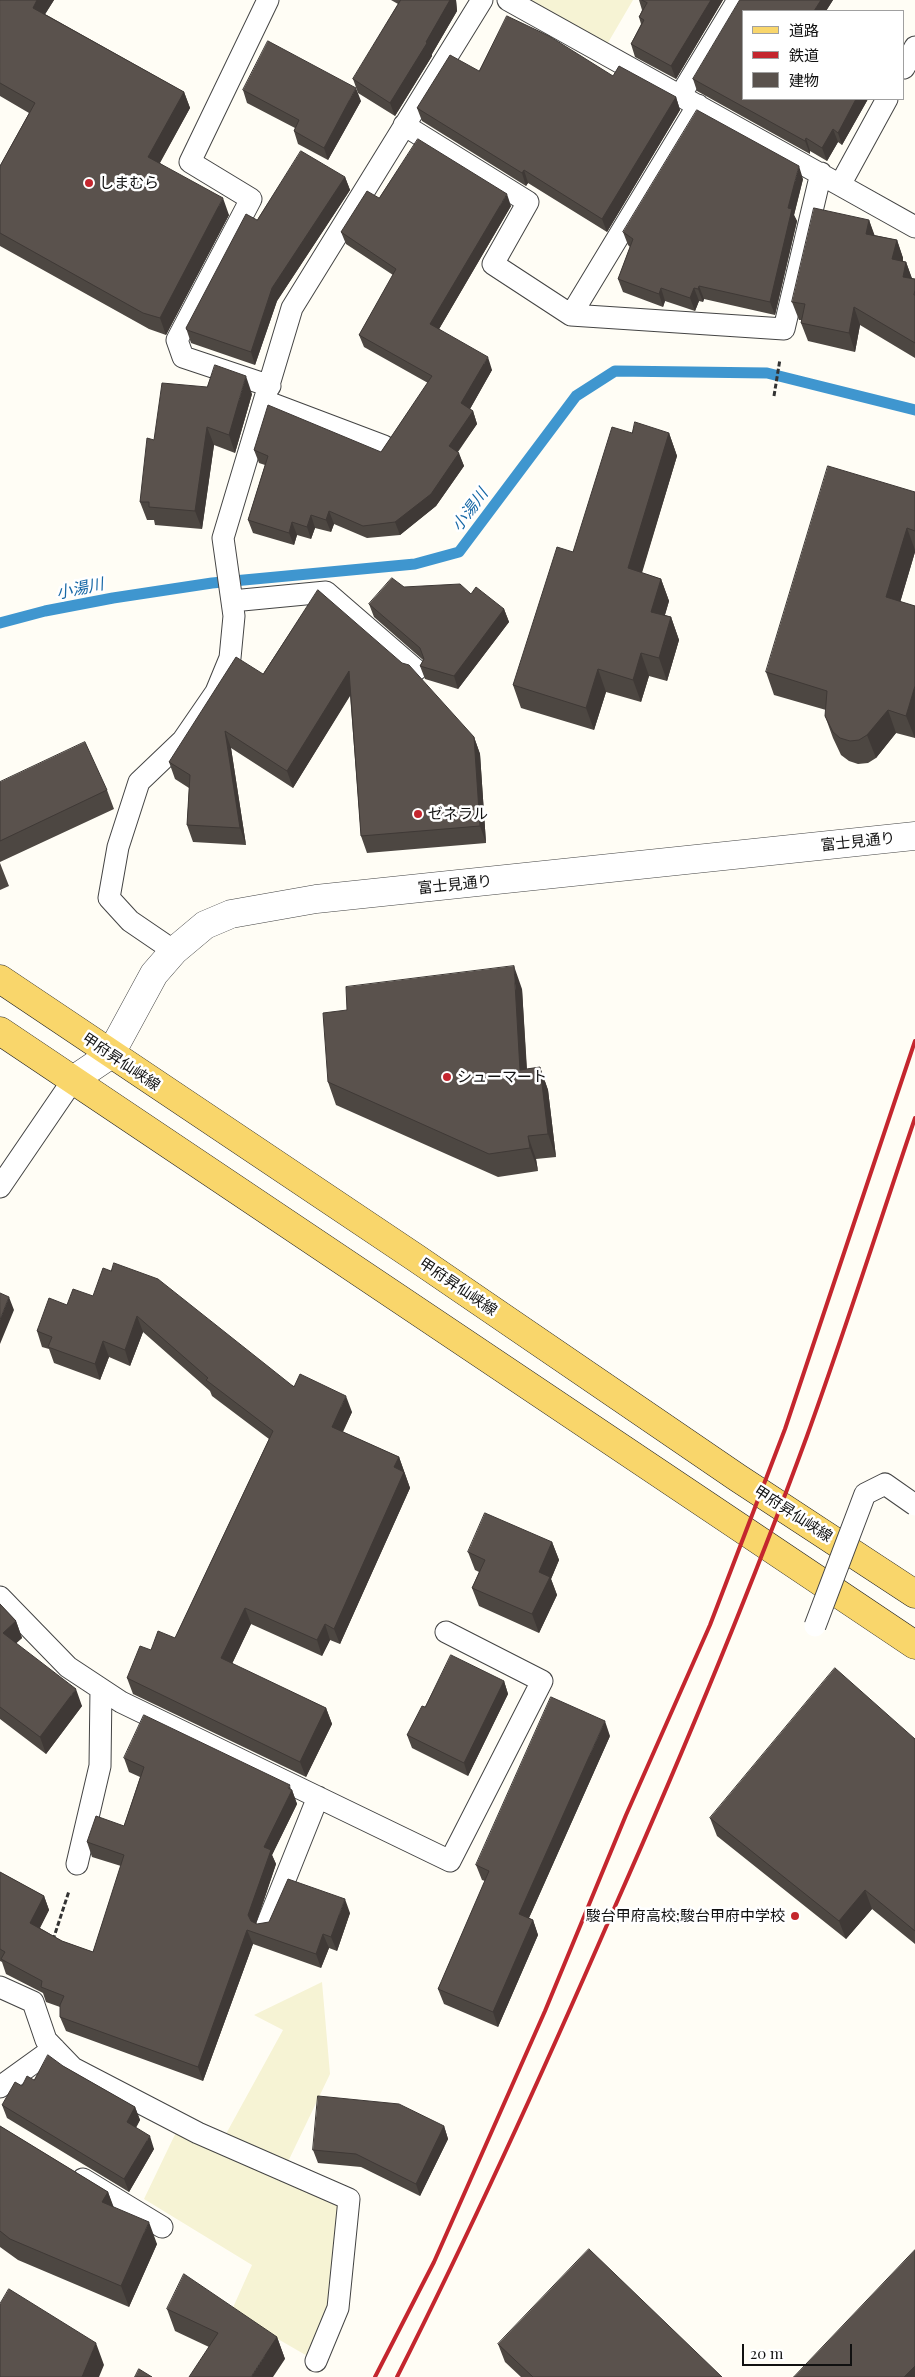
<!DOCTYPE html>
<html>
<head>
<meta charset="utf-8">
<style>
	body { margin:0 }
	#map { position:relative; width:915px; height:2377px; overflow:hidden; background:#fffdf5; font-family:"Playfair Display","Noto Sans JP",serif }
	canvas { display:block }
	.legend { position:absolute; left:742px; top:10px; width:162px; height:90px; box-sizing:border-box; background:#fff; border:1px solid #a0a0a0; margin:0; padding:6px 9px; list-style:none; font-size:15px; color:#111 }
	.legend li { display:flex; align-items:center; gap:10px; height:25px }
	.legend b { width:25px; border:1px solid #a0a0a0 }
	.scale { position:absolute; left:742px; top:2344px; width:110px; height:22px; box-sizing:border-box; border:2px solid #111; border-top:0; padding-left:6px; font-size:15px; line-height:18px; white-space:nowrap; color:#111; -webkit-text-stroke:4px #fff; paint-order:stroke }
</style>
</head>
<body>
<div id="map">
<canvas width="915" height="2377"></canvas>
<ul class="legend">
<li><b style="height:6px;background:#f9d66b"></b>道路</li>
<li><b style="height:6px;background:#c4262e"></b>鉄道</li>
<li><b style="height:14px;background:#5a524d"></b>建物</li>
</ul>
<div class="scale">20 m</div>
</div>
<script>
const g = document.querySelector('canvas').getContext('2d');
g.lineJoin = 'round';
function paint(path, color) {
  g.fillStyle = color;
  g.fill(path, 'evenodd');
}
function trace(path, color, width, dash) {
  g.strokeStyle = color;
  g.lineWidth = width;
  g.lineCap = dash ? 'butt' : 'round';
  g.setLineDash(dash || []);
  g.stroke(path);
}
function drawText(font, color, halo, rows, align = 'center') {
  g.font = font + ' "Playfair Display","Noto Sans JP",serif';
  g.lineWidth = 5;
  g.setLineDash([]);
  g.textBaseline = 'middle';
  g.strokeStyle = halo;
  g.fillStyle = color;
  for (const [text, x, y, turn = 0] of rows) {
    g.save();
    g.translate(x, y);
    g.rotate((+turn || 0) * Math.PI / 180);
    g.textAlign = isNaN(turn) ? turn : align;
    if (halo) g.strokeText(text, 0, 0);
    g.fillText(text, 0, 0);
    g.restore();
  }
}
const farmland = new Path2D(`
	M508,0H633L602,53Z
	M322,1982L330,2074L284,2170L349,2199L316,2361L231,2312L252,2265L144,2199L180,2124L221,2143L283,2030L254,2015Z`);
const stream = new Path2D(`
	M0,623L45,611L113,598L212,583L415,564L459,552L576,396L615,371L767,373L915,410`);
const path = new Path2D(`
	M774,396L780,359
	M53,1940L69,1891`);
const service = new Path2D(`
	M268,0L190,162L251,199L177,340L183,357L270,386
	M508,0L840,185L887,99
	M904,68L915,47
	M680,96L738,0
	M404,125L528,202L493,264L571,315L784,329L821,173
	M840,185L915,227
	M571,315L698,105
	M265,401L384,446
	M232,601L326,592L416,670
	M174,951L130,921L109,898L118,847L139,782L183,740L216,692L230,658L234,616L223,538L292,308L482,0
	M0,1187L73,1080
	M0,1597L68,1667L121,1702L450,1861L542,1681L446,1632
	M77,1864L100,1766L101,1689
	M266,1927L318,1797
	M0,1987L33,2002L46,2040L73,2068L198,2133L349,2199L338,2308L316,2361
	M0,2087L54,2048
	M83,2179L162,2227`);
const tertiary = new Path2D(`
	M73,1080L110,1055L154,974L174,951L205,925L231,914L316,899L915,836`);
const primary = new Path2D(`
	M0,979L416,1258L738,1478L915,1594
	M0,1031L915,1645`);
const rail = new Path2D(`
	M375,2377L434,2262L545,2011L626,1815L710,1625L785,1429L915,1041
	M397,2377C474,2224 545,2068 613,1911C682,1755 748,1597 807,1436C845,1331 879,1224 915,1118`);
const serviceBridge = new Path2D(`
	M815,1626L865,1494L885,1484L915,1505`);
const wall = new Path2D(`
	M0,0H54L45,14L184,92L190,108L160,163L229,215L166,335L149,329L0,246V166L29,113L0,96Z
	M391,0H456L457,11L432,54V56L395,116L358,93L353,79L398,4Z
	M639,0H723L676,79L635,57L631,44L641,24L639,17L642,10Z
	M740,0H833L826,11H744V99H868L842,145L838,142L827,161L810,151V154L697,91L693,79Z
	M479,71L613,76L676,97L680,110L607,232L528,183L526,186L422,121L417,108Z
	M243,90L361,101L328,160L298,144L294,131L295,128L247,103Z
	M345,177L350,190L277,301L255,365L191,343L186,328L257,220Z
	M803,179L794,215L797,221L775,315L704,299L703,302L699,301L695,311L665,301L663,307L623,292L618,279L630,247L628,245L623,232Z
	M379,198L511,206L439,329L492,370L470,409L473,411L477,424L458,452L464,466L436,506L400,535L367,538L334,524L331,532L315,528L311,539L297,535L294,545L253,533L248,520L265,465L259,463L254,450L381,452L428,383L364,347L359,335L393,275L346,244L341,232Z
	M869,220L874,235L897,240L903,258V262H906L912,279H915V358L860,325L855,352L808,341L801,323V320H799L792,302Z
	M252,394L235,453L214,445L202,529L155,525L154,520H147L140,502L154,440Z
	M632,433H669L677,456L642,573L661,579L669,601L665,615L671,617L679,640L667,681L649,676L641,702L606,692L594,730L521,708L513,685L573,552Z
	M915,492V552L900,602L915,606V738L896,733L876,758L868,763L858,764L849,761L841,755L833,738L825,716L826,710L774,695L766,672Z
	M404,587L471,594L504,609L509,622L458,689L425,679L420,666L423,660L374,617L369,604Z
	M318,590L474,737L480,754L486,843L367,853L361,836L350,695L293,788L231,748L246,845L193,842L187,825L189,788L175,779L169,762L263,674Z
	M0,782L107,790L114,809L0,862Z
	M0,863L9,886L0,890Z
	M522,989L527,1069L540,1067L548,1090L556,1157L536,1159L538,1171L498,1177L336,1105L328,1082L347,1010Z
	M93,1296L352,1412L343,1432L399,1457L410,1488L340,1644L330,1640L322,1656L251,1624L232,1664L326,1708L332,1724L306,1777L133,1694L127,1678L151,1650L175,1638L269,1439L212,1396L210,1391L143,1332L130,1366L109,1357L100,1380L54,1363L49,1349L42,1347L37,1331L67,1305Z
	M552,1542L559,1560L551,1579L557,1595L539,1633L479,1606L472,1588L479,1572L475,1570L468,1552Z
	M0,1604L16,1621L22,1638L16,1643L82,1706L46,1754L0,1719Z
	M504,1681L508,1694L468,1776L412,1748L407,1735L425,1707Z
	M610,1736L529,1918L533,1920L538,1935L498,2027L444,2004L438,1989L485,1881L482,1880L476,1865Z
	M915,1739V1944L872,1909L846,1939L717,1836L710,1818Z
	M124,1758L292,1790L297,1804L272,1855L276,1864L256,1924H257L350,1913L337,1951L329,1948L321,1968L253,1944L203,2081L66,2031L60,2017V2007L46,2002L43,1993L6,1974L2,1962L0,1961V1872L44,1896L49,1910L40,1928L62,1941L93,1952L121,1866L92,1857L87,1842L124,1826L140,1777L129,1772Z
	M63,2066L135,2107L140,2120L136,2128L154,2149L129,2192L7,2118L2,2105L34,2080Z
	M0,2126L108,2192L113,2207L157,2244L129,2307L18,2260L0,2247Z
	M444,2126L448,2139L420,2196L361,2167L318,2163L313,2150Z
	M167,2309L277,2337L285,2359L209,2347L175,2331Z
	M498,2344L722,2377H521L505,2362Z`);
const shadedWall = new Path2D(`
	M37,0H54L39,24L33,8Z
	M450,0H456L457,11L432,54V56L395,116L390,103Z
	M711,0H723L676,79L671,66Z
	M821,0H833L826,11H814Z
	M356,88L361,101L328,160L324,148Z
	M184,92L190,108L154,173L148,157Z
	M676,97L680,110L607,232L602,219Z
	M856,99H868L842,145L838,133Z
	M833,129L838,142L827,161L822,148Z
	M806,138L810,151V154L805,141Z
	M799,166L803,179L794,215L797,221L775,315L770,302L788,208Z
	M524,170L528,183L526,186L522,173Z
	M345,177L350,190L277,301L255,365L251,352L272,288Z
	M507,194L511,206L435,336L430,324Z
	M223,198L229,215L166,335L160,318Z
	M869,220L876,239L866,234Z
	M897,240L903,258L899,277L892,259Z
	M906,262L913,281L903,277Z
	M699,286L704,299L703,302L698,289Z
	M661,288L665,301L663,307L659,294Z
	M694,288L699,301L695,311L690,298Z
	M854,307L860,325L855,352L849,333Z
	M488,357L492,370L466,416L461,403Z
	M246,376L252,394L235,453L229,435Z
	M473,411L477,424L453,458L449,446Z
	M207,427L214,445L202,529L195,511Z
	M669,433L677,456L636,591L628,568Z
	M459,453L464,466L436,506L400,535L395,522Z
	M329,511L334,524L331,532L326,520Z
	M311,515L315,528L311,539L307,527Z
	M292,522L297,535L294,545L289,533Z
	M907,528L915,550V552L895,620L886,597Z
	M661,579L669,601L659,634L651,612Z
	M504,609L509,622L458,689L454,676Z
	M671,617L679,640L667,681L659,658Z
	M641,653L649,676L641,702L633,680Z
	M598,669L606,692L594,730L586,708Z
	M349,671L355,688L293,788L287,771Z
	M915,686V738L906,716Z
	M888,710L896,733L876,758L867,735Z
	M225,731L231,748L246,845L240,828Z
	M474,737L480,754L486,843L480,826Z
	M514,966L522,989L528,1093L520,1070Z
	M540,1067L548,1090L556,1157L548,1134Z
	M528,1136L536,1159L538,1171L530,1148Z
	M9,1297L14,1310L0,1344V1320Z
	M137,1316L143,1332L130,1366L125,1350Z
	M103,1341L109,1357L100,1380L95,1364Z
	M346,1396L352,1412L337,1443L332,1427Z
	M399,1457L410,1488L340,1644L334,1629L394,1467Z
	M552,1542L559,1560L551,1579L557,1595L539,1633L532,1614L539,1572Z
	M245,1608L251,1624L227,1674L221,1658Z
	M16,1621L22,1638L9,1650L3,1633Z
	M325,1624L330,1640L322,1656L317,1640Z
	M504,1681L508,1694L468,1776L464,1763Z
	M76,1689L82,1706L46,1754L40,1737Z
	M326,1708L332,1724L306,1777L300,1762Z
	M605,1721L610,1736L524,1929L519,1914Z
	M290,1785L291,1791L292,1790L297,1804L272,1855L276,1864L254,1929L248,1915L264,1847Z
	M865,1890L872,1909L846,1939L839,1921Z
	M44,1896L49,1910L35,1937L30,1923Z
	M345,1899L350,1913L337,1951L331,1937Z
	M533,1920L538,1935L498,2027L493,2012Z
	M247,1930L253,1944L203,2081L198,2067Z
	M323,1934L329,1948L321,1968L316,1954Z
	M135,2107L140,2120L131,2135L127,2122Z
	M444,2126L448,2139L420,2196L416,2184Z
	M150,2136L154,2149L129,2192L124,2179Z
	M108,2192L116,2213L102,2202Z
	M149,2222L157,2244L129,2307L121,2286Z
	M277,2337L285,2359L273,2377H251Z
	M96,2343L104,2365L99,2377H81Z
	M915,2366V2377H904Z`);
const building = new Path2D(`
	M0,0H37L33,8L184,92L148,157L223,198L160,318L143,313L0,233V166L35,103L0,83Z
	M401,0H450L426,42L427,43L390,103L353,79Z
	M642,0H711L671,66L631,44L644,20L639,17L647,3Z
	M740,0H821L814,11H744V99H856L838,133L833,129L822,148L806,138L805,141L693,79Z
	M507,16L549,36L613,76L619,66L676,97L602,219L524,170L522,173L417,108L450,55L479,71Z
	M268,41L356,88L324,148L294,131L299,120L243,90Z
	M697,110L799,166L788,208L792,209L770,302L699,286L698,289L694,288L690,298L661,288L659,294L618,279L633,239L623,232Z
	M418,139L507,194L430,324L488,357L461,403L473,411L449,446L459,453L431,494L395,522L363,526L329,511L326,520L311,515L307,527L292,522L289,533L248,520L268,456L254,450L268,405L381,452L432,376L359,335L396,269L341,232L367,191L379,198Z
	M301,151L345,177L272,288L251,352L187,330L186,328L246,214L257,220Z
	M814,208L869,220L866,234L897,240L892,259L906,262L903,277L915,279V290L914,295H915V343L854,307L849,333L801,323L805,304L792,302Z
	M215,365L246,376L229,435L207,427L195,511L149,507V502H140L147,438L154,440L162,383L207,387Z
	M635,422L669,433L628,568L661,579L651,612L671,617L659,658L641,653L633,680L598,669L586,708L513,685L557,547L573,552L612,427L632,433Z
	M828,466L915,492V531L907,528L886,597L915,606V686L906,716L888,710L867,735L859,740L850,741L840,738L833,732L825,716L827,691L766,672Z
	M392,578L404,587L460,584L471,594L476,587L504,609L454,676L420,666L424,659L420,648L369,604Z
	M318,590L402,663L409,665L474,737L480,826L361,836L349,671L287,771L225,731L240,828L187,825L190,775L169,762L236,657L263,674Z
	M85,742L107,790L0,841V782Z
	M514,966L520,1070L540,1067L548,1134L528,1136L530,1148L489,1154L328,1082L323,1013L347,1010L346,987Z
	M114,1263L158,1279L294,1387L300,1374L346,1396L332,1427L399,1457L394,1467L404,1472L334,1629L325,1624L317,1640L245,1608L221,1658L326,1708L300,1762L127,1678L140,1646L151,1650L158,1631L175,1638L273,1431L206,1380L208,1378L137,1316L125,1350L103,1341L95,1364L48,1347L52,1337L37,1331L49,1298L67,1305L73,1289L93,1296L103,1268L111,1271Z
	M0,1293L9,1297L0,1320Z
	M485,1513L552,1542L539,1572L550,1577L532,1614L472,1588L485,1560L468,1552Z
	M0,1604L16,1621L3,1633L76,1689L40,1737L0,1707Z
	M451,1655L504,1681L464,1763L407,1735L422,1706L425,1707Z
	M835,1668L915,1739V1931L865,1890L839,1921L710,1818Z
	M551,1697L605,1721L519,1914L533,1920L493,2012L438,1989L489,1871L476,1865Z
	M144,1715L290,1785L288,1788L292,1790L264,1847L271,1850L248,1915L251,1921L257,1924L269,1922L288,1879L345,1899L331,1937L323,1934L316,1954L247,1930L198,2067L60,2017V2005L64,1996L41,1987L42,1981L1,1959L5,1952L0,1949V1872L44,1896L30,1923L62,1941L93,1952L124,1855L87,1842L96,1816L124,1826L144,1767L124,1758Z
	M48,2055L63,2066L135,2107L127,2122L150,2136L124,2179L2,2105L15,2082L22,2086L27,2076L34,2080Z
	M318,2096L399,2104L444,2126L416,2184L356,2154L313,2150Z
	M0,2126L108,2192L102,2202L149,2222L121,2286L10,2239L0,2231Z
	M589,2249L722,2377H533L498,2344Z
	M915,2250V2366L904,2377H794Z
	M184,2274L277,2337L251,2377H189L218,2333L167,2309Z
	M9,2289L96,2343L82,2377H0V2304Z
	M139,2369L152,2377H135Z`);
const markers = [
	[89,183,5,"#c4262e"],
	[418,814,5,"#c4262e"],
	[447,1077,5,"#c4262e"],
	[795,1916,5,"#c4262e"]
];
const poiNames = [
	["しまむら",99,183],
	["ゼネラル",428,814],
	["シューマート",457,1077],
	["駿台甲府高校;駿台甲府中学校",785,1916,"right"]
];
const streetNames = [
	["富士見通り",858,842,-6],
	["富士見通り",455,885,-6],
	["甲府昇仙峡線",121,1062,34],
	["甲府昇仙峡線",458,1287,34],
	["甲府昇仙峡線",793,1514,33]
];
const waterNames = [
	["小湯川",470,510,-53],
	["小湯川",80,589,-12]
];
paint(farmland, '#f6f3d4');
trace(stream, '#3f96cf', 11);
trace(service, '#444', 23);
trace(tertiary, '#444', 29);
trace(primary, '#222', 29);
trace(path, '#333', 3, [5, 2.5]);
trace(service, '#fff', 21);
trace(tertiary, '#fff', 28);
trace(primary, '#f9d66b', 28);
trace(rail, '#c4262e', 4);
trace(serviceBridge, '#444', 23, []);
trace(serviceBridge, '#fff', 21);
paint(wall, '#4d4742');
paint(shadedWall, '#3f3936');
paint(building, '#5a524d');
trace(building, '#3f3936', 1);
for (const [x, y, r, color] of markers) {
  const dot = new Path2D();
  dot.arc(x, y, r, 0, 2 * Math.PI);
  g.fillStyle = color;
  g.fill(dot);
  trace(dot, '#fff', 2);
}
drawText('15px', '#111', '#fff', poiNames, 'left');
drawText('15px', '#111', '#fff', streetNames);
drawText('italic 16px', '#1768a6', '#fff', waterNames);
</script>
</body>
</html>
